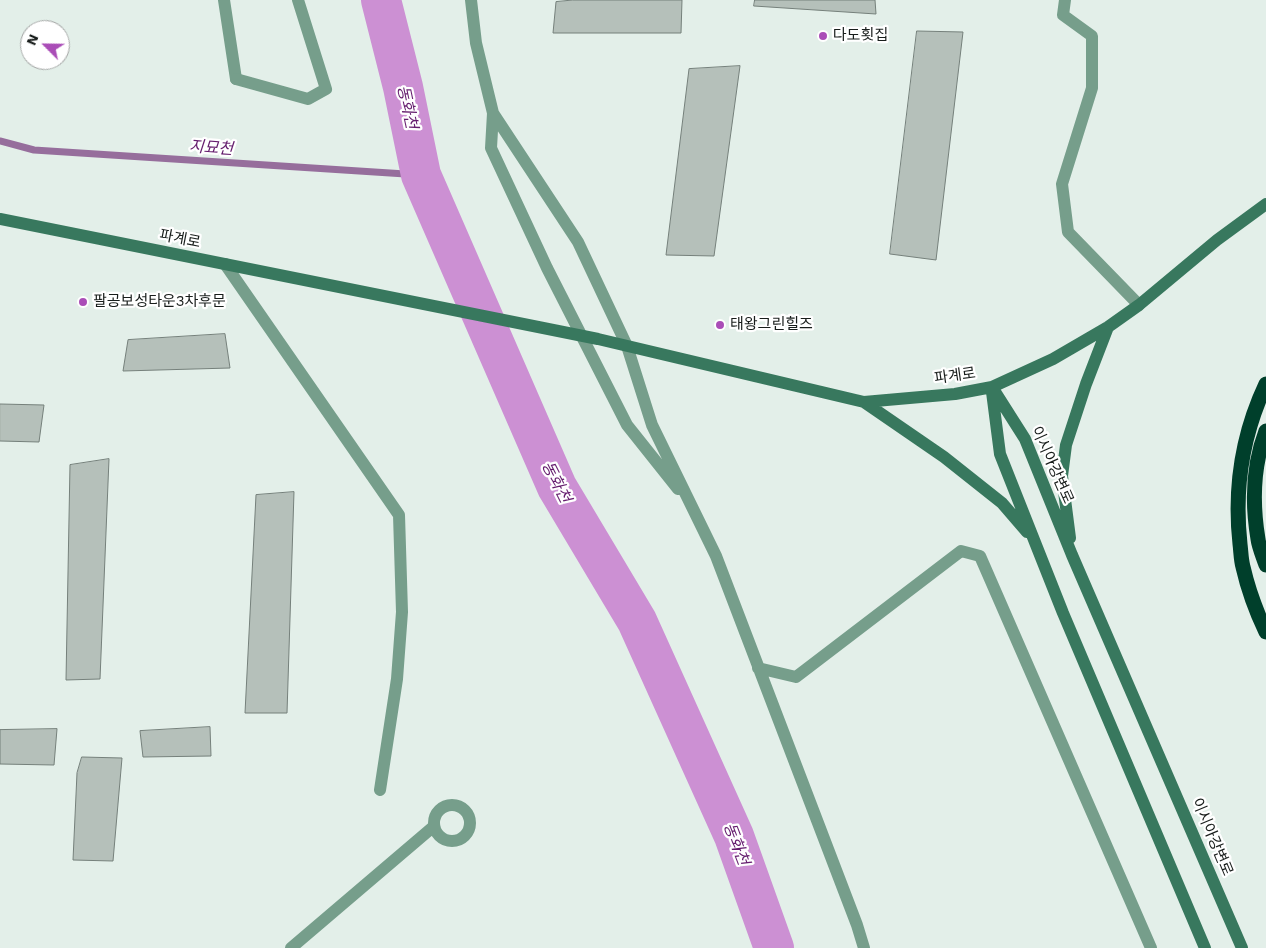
<!DOCTYPE html>
<html>
<head>
<meta charset="utf-8">
<style>
	body { margin:0 }
	#map { position:relative; width:1266px; height:948px; overflow:hidden; background:#e3efe9; font-family:"Work Sans",sans-serif }
	canvas { display:block }
	.north { position:absolute; left:20px; top:20px; width:50px; height:50px; box-sizing:border-box; background:#fff; border:1px solid #a3a5a4; border-radius:50%; rotate:293deg; font-size:14px; font-weight:700; line-height:20px; text-align:center; color:#181d1b }
	.north::after { content:''; display:block; margin:auto; width:18px; height:22px; background:#aa4db7; clip-path:polygon(50% 0,100% 100%,50% 72%,0 100%) }
</style>
</head>
<body>
<div id="map">
<canvas width="1266" height="948"></canvas>
<div class="north">N</div>
</div>
<script>
const g = document.querySelector('canvas').getContext('2d');
g.lineJoin = 'round';
function trace(path, color, width, dash) {
  g.strokeStyle = color;
  g.lineWidth = width;
  g.lineCap = dash ? 'butt' : 'round';
  g.setLineDash(dash || []);
  g.stroke(path);
}
function paint(path, color) {
  g.fillStyle = color;
  g.fill(path, 'evenodd');
}
function drawText(font, color, halo, rows, align = 'center') {
  g.font = font + ' "Work Sans","Noto Sans KR",sans-serif';
  g.lineWidth = 4.5;
  g.setLineDash([]);
  g.textBaseline = 'middle';
  g.strokeStyle = halo;
  g.fillStyle = color;
  for (const [text, x, y, turn = 0] of rows) {
    g.save();
    g.translate(x, y);
    g.rotate((+turn || 0) * Math.PI / 180);
    g.textAlign = isNaN(turn) ? turn : align;
    if (halo) g.strokeText(text, 0, 0);
    g.fillText(text, 0, 0);
    g.restore();
  }
}
const stream = new Path2D(`
	M0,141L34,150L421,175`);
const river = new Path2D(`
	M381,0L403,87L421,175L557,487L637,621L734,836L774,948`);
const building = new Path2D(`
	M573,0H682L681,33H553L556,2Z
	M755,0H875L876,14L754,6Z
	M917,31L963,32L936,260L890,254Z
	M740,66L714,256L666,255L689,69Z
	M225,334L230,368L123,371L128,340Z
	M0,404L44,405L39,442L0,441Z
	M109,459L100,679L66,680L70,465Z
	M294,492L287,713H245L256,495Z
	M210,727L211,756L143,757L140,731Z
	M57,729L54,765L0,764V730Z
	M82,757L122,758L113,861L73,860L77,773Z`);
const service = new Path2D(`
	M224,0L236,79
	M225,264L399,515L402,612L397,679L380,790`);
const minor = new Path2D(`
	M471,0L476,43L493,113L578,242L627,346L652,425L716,556L857,925L864,948
	M1065,0L1063,15L1092,36V88L1062,184L1068,232L1139,305
	M236,79L308,99L326,89L298,0
	M493,113L491,148L547,268L627,425L678,489
	M758,668L796,677L961,551L980,556L1151,948
	M434 823a18 18 0 1 1 36 0a18 18 0 1 1-36 0Z
	M291,948L433,827`);
const secondary = new Path2D(`
	M0,219L598,339L864,402L955,394L992,387L1053,359L1108,327L1139,305L1217,240L1266,204
	M992,387L1025,439L1072,555L1242,948
	M992,392L1000,454L1063,613L1205,948
	M864,402L944,457L1002,503L1027,532
	M1070,538L1062,476L1066,445L1086,384L1108,327`);
const motorway = new Path2D(`
	M1266,384C1242,435 1234,489 1240,544C1241,552 1241,560 1243,567C1248,589 1256,611 1266,632
	M1266,431C1253,465 1252,503 1258,539C1259,547 1263,556 1266,565`);
const markers = [
	[823,36,5,"#aa4db7"],
	[83,302,5,"#aa4db7"],
	[720,325,5,"#aa4db7"]
];
const poiNames = [
	["다도횟집",833,36],
	["팔공보성타운3차후문",93,302],
	["태왕그린힐즈",730,325]
];
const streetNames = [
	["파계로",180,239,11],
	["파계로",955,376,-8],
	["이시아강변로",1052,465,66],
	["이시아강변로",1212,837,67]
];
const waterNames = [
	["동화천",407,107,78],
	["지묘천",211,148,4],
	["동화천",556,482,63],
	["동화천",736,844,69]
];
trace(stream, '#966e9c', 7);
trace(river, '#cc90d3', 40);
paint(building, '#b5c0ba');
trace(building, '#75807b', 1);
trace(service, '#769e8b', 12);
trace(minor, '#769e8b', 12);
trace(secondary, '#38785e', 12);
trace(motorway, '#003f2b', 15);
for (const [x, y, r, color] of markers) {
  const dot = new Path2D();
  dot.arc(x, y, r, 0, 2 * Math.PI);
  g.fillStyle = color;
  g.fill(dot);
  trace(dot, '#fff', 2);
}
drawText('15px', '#181d1b', '#fff', poiNames, 'left');
drawText('15px', '#181d1b', '#fff', streetNames);
drawText('italic 16px', '#641c6d', '#fff', waterNames);
</script>
</body>
</html>
